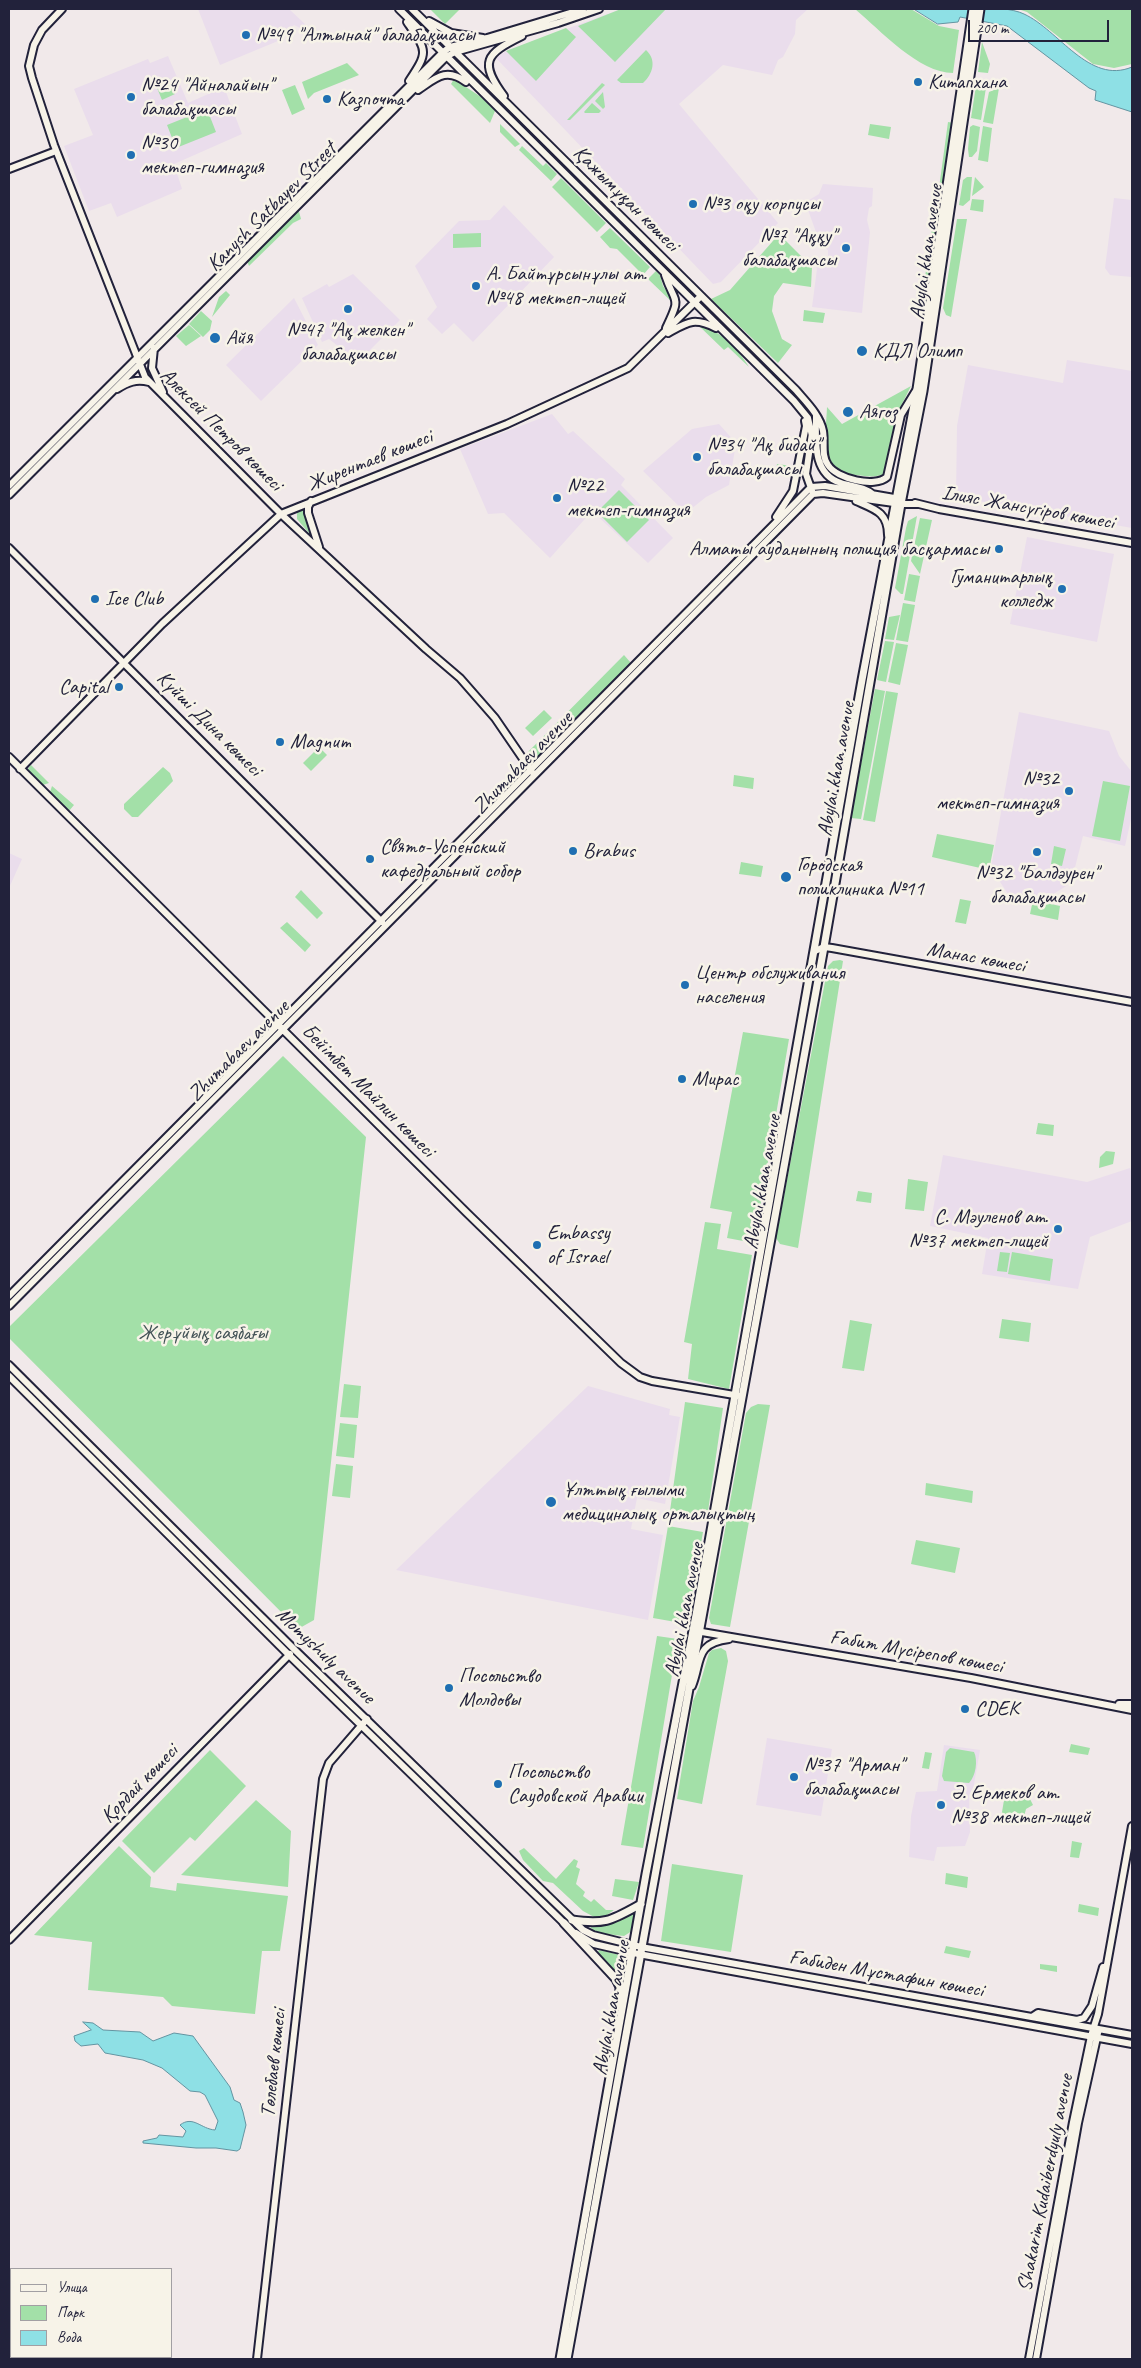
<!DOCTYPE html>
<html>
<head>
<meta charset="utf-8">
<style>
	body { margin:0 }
	#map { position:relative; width:1141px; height:2368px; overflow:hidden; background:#f1e9ea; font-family:Caveat,sans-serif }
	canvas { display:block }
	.frame { position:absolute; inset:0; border:10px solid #22223b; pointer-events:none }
	.legend { position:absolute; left:10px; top:2268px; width:162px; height:90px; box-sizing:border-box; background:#f7f3e8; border:1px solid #a29fa3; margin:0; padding:6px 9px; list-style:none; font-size:15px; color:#22223b }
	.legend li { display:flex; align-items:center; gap:10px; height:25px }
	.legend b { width:25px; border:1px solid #a29fa3 }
	.scale { position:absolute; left:968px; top:20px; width:141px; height:22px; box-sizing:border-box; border:2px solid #22223b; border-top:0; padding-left:6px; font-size:15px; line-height:18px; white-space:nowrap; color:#22223b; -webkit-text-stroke:4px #f7f3e8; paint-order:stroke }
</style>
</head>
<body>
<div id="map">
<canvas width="1141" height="2368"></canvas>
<div class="frame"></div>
<ul class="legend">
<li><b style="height:6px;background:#f7f3e8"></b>Улица</li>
<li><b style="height:14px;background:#a3e0a8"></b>Парк</li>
<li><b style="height:14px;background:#8ee0e5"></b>Вода</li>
</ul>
<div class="scale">200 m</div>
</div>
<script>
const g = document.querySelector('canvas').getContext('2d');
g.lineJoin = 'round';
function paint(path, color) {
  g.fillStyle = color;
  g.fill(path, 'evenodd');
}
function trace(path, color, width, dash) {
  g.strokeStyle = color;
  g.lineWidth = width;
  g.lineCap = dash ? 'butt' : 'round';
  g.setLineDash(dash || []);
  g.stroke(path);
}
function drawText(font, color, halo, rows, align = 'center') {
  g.font = font + ' Caveat,sans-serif';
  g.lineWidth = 5;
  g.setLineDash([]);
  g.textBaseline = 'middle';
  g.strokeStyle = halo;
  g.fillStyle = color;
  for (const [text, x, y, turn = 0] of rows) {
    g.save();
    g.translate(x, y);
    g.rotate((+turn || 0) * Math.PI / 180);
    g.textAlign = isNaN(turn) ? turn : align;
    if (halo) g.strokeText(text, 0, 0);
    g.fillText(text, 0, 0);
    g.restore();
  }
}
const built = new Path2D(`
	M198,9H289L306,25L302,29L294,25L278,41L220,65Z
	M621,9H808L796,20L795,34L783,57L778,60L772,75L723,65L679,104L778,223L721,282L713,284L496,58L506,51Z
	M168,56L188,103L224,87L242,134L174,164L182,189L117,217L111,203L89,211L64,146L93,135L74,89L148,59L150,63Z
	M823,184L873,188L872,206L869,208L867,220L870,232L862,313L812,307L817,269L816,265L828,260V250L821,246L807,207L809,200L819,194Z
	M1114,198L1132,200V277L1110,275L1105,268Z
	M504,205L554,257L473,342L454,323L442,334L427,319L437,307L415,266L459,221L490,220Z
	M353,274L400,320L358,362L329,339L322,342L302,298L327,284L329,287Z
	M294,298L318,345L261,401L226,365Z
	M1067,360L1132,371V528L956,497L957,426L968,365L1063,383Z
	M552,414L568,434L573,431L625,479L621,485L673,538L648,563L592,511L550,558L504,513L488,514L460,449Z
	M719,424L736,443L729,485L706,497L686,513L643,471L692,429Z
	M1027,537L1114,554L1097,642L1010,624Z
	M1019,712L1109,731L1119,756L1132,772V815L1125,846L1083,836L1071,883L1047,898L1008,894L991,868Z
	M9,853L22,859L9,888Z
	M943,1155L1087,1182L1130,1168L1132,1174V1221L1090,1237L1078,1289L982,1274L988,1238L930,1226Z
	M588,1386L670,1409L669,1415L680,1417L665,1504L637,1498L631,1529L663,1535L648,1620L396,1570Z
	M767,1738L832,1749L821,1816L756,1805Z
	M944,1745L980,1750L973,1790L969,1795L970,1832L965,1846L937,1847L934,1861L909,1857L911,1816L916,1792L937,1791Z`);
const green = new Path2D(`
	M430,9H460L445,24Z
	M621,9H666L615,62L578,26Z
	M855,9H911L939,26L959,30L953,73C919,73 880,30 855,9Z
	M1018,9H1132V64L1114,68L1093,64L1027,12Z
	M566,28L576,37L536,81L506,51Z
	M982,42L990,64L988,73L978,72Z
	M646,50C657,60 653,74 643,83H621L617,80Z
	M347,63L359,75L314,93L308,99L302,82Z
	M169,78L175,94L162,100L155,83Z
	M454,79L481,97L495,111L490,123L451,84Z
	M977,79L987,81L981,120L971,118Z
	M602,83L605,85L570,120H567Z
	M295,85L305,109L292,115L282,90Z
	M999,88L993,124L983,122L989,92Z
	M603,92L605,107L603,109L595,101Z
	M592,103L601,111L599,113H585L584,112Z
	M207,109L216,132L176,148L167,125Z
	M948,122L954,123L941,203L943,189L939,188Z
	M500,124L520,144L515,147L500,132Z
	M870,124L891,127L889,139L868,135Z
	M973,125L980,127L977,151L972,157H969L968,149L970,127Z
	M983,126L992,128L988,162L978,160Z
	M522,146L543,166L546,163L557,174L551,181L519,150Z
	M967,177H972L970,200L963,206L959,205L963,180Z
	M975,177L984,187L972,196Z
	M561,178L606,223L597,232L552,187Z
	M972,199L984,200L983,212L970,210Z
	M298,208L301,219L293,223L249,266L247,261Z
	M934,215L942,217L926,306L921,305Z
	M957,219H967L951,317L946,315L943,308Z
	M610,228L650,267L643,275L617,249L610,248L600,237Z
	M481,233V247L453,248V234Z
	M779,234L812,267L811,287L783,283L774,296L772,311L782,339L792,345L778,363L711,299L730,290Z
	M656,271L660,275L663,286L673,300V303L648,279Z
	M226,291L230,295L212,317L219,297Z
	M804,310L825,313L823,323L803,321Z
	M201,311L212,321L210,330L203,337L189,324Z
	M696,323C719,330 737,347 749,367L728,347L724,350Z
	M189,325L201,336L186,346L176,336Z
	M911,386L900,408L884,474C875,478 866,476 857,475C817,472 826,437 827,407L842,424Z
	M777,464L792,466L791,474L776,472Z
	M619,490L649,520L627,542L597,512Z
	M305,509L314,539L297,519V511Z
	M917,516L903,594H901L895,588L906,528L908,521Z
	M920,518L932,520L920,574L911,561Z
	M909,574L920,576L915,602L904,600Z
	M903,603L915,605L908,642L896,640Z
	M900,615L894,640L885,639L889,617Z
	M885,641L894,642L886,682L877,680Z
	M896,643L908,645L900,685L888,682Z
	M624,655L631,663L534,760L527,753Z
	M875,689L885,691L861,819L851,818Z
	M886,691L898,693L875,822L863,820Z
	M544,710L552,718L533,736L525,728Z
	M319,747L327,755L311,771L303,763Z
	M31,765L49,783L43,785L27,770Z
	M163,767L170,773L173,781L138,817H132L124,809V804Z
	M734,775L754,778L753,789L733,786Z
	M1103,781L1130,786L1120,841L1092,836Z
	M52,786L74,805L69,811L50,792Z
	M937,834L994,845L989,870L932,857Z
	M1054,846L1066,849L1062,866L1051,864Z
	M741,862L763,866L761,877L739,874Z
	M301,890L323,913L317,919L295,897Z
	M960,899L971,901L966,924L955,922Z
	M1033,900L1060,906L1058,920L1030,914Z
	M287,922L311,945L305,952L280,928Z
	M840,960L843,961L798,1248L780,1244L776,1238L828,966L833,961Z
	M743,1032L789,1039L754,1243L727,1238L732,1212L710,1208Z
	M283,1056L366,1137L314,1620L298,1629L9,1338V1327Z
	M1038,1123L1054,1125L1053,1136L1036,1134Z
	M1106,1151L1115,1152L1113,1164L1099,1168L1100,1157Z
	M908,1179L928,1182L924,1211L905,1209Z
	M858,1191L872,1193L871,1203L856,1201Z
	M705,1222L721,1224L717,1249L752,1255L729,1389L688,1379L692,1344L684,1342Z
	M1000,1252L1010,1253L1007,1272L997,1271Z
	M1012,1252L1053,1259L1050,1281L1008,1274Z
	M1002,1319L1031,1323L1029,1342L999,1338Z
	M850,1320L872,1324L864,1371L842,1368Z
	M344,1384L361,1386L358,1418L340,1417Z
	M685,1402L723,1408L707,1518L670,1511Z
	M758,1404L770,1405L730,1627L711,1624L709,1618L746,1413L751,1407Z
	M340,1423L357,1425L354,1458L336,1456Z
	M336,1464L353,1466L350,1498L332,1496Z
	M926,1483L973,1491L972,1503L925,1495Z
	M668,1526L703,1532L687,1624L653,1618Z
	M916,1540L960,1548L955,1573L911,1564Z
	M657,1636L678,1639L643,1848L621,1845Z
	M721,1648L726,1651L728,1661L702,1804L677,1799L693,1701L699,1687L709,1653L712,1650Z
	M1071,1744L1090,1748L1088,1755L1069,1752Z
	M950,1748L974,1752C978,1760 976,1776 969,1783L944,1781L942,1776L946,1752Z
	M210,1750L246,1786L195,1841L190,1837L154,1873L122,1841Z
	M925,1752L932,1753L929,1769L922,1768Z
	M1005,1794L1029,1797L1033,1805L1026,1809L1023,1820H1019L1015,1811L1005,1819L1001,1818Z
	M256,1800L291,1831L288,1887L181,1875Z
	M1072,1841L1082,1843L1079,1858L1070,1857Z
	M119,1846L151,1877L150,1887L176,1891L177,1883L288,1896L280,1951H262L255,2014L172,2006L163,1997L88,1990L92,1942L34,1935Z
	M524,1848L556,1879L574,1859L578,1861L576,1867L580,1869L576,1884L585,1892L583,1896L591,1902L594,1899L606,1910H614L607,1915L596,1918L583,1911L553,1883L543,1881L523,1860L519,1851Z
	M672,1864L743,1875L731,1952L661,1941Z
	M946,1873L968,1877L967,1888L945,1884Z
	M615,1879L639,1882L633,1900L612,1896Z
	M1079,1904L1099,1908L1098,1916L1078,1912Z
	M635,1911L632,1931L624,1936L597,1933L591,1928L590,1925C608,1926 620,1919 635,1911Z
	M946,1946L971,1951L969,1958L944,1953Z
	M599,1950L624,1956L628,1961L623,1985L614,1969L597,1953Z
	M1040,1964L1057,1966V1972L1040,1969Z`);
const water = new Path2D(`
	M914,9C942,9 1001,3 1024,14C1059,30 1089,85 1132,67V112L1095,100L1096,91L1089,88L1007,26L960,17L958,22L938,24Z
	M83,2022L93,2023L103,2030L140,2032L153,2041L174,2033L193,2036L230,2087L234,2100L240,2103L243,2112L246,2125L240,2149L237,2151L216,2148H196L143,2143V2141L157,2138L159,2135L183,2137L186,2131L180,2125C193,2115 201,2129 215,2130L218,2121L205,2095L200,2092L190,2091L162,2068L143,2060L105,2053L98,2044L81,2046L75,2041L74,2036L91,2030Z`);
const secondary = new Path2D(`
	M62,9L42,30L34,45L29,66L32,78L54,145L145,377L281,514L426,649L460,678L495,718L532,772
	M399,9L794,401L808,418L812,436
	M412,9L796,390C806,402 820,415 823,431C825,442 821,456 828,465C837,479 875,488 887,477L901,415L915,392
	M429,21L451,33L483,38
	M407,22C427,51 429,51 409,81
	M418,90C436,78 446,67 466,82
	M504,96C479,62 485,54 522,36
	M9,169L56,151
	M665,275C675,305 682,295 666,328
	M668,333C688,322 694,317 716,328
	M154,348L152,368L163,392
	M117,389C128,382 136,379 149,382
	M816,415C816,441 812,474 841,483C853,487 865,487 874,495
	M9,486L442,53L450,47L487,38L583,9
	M811,487L825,486L900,499
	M812,491L806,474L812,433
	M9,495L446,57L455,52L558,23L599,9
	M311,501L308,507V513L319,547
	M856,501C874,509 888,512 888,535
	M915,503L939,509L1132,543
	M776,517L793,491L806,426L805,421
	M9,548L382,922
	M9,757L467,1213L621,1363L640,1377L652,1381L740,1396
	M20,769L162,624L281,514L507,424L628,368L701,296
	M815,951L824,947L832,948L1132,1002
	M9,1296L811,487
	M9,1306L813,494L823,493L901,504H918
	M9,1365L295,1650L583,1930L593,1935L641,1947L1132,2035
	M9,1376L289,1655L566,1925
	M696,1631L971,1678L1132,1710
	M692,1686C702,1662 694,1643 729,1639
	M1119,1704H1132
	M576,1933L594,1944L633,1953L1132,2044
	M9,1940L290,1654
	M1032,2017L1038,2013L1077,2020L1084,2018L1092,2006L1103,1967
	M257,2359L323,1779L329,1763L367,1719
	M1029,2359L1073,2122L1091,2036L1098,2014L1132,1826
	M1036,2359L1078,2123L1098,2033`);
const primary = new Path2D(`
	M572,1920C606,1925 612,1920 641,1904
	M564,1923L616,1979L620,1987L619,2003
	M560,2359L646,1874L696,1615L862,680L917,389L973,9
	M567,2359L824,947L901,504L923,391L980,9`);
const markers = [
	[246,35,5,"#1f6fb2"],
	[918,82,5,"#1f6fb2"],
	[131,97,5,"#1f6fb2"],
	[327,99,5,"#1f6fb2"],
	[131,155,5,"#1f6fb2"],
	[693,204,5,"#1f6fb2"],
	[846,248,5,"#1f6fb2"],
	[476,286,5,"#1f6fb2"],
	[348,309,5,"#1f6fb2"],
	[215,338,6,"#1f6fb2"],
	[862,351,6,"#1f6fb2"],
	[848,412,6,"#1f6fb2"],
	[697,457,5,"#1f6fb2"],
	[557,498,5,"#1f6fb2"],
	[999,549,5,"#1f6fb2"],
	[1062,589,5,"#1f6fb2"],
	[95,599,5,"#1f6fb2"],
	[119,687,5,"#1f6fb2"],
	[280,742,5,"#1f6fb2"],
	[1069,791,5,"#1f6fb2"],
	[573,851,5,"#1f6fb2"],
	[1037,852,5,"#1f6fb2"],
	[370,859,5,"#1f6fb2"],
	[786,877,6,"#1f6fb2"],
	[685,985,5,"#1f6fb2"],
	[682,1079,5,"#1f6fb2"],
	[1058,1229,5,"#1f6fb2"],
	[537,1245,5,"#1f6fb2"],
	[551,1502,6,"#1f6fb2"],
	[449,1688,5,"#1f6fb2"],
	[965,1709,5,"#1f6fb2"],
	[794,1777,5,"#1f6fb2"],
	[498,1784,5,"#1f6fb2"],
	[941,1805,5,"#1f6fb2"]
];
const poiNames = [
	["№49 \"Алтынай\" балабақшасы",256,35],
	["Китапхана",928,82],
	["№24 \"Айналайын\"",141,85],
	["балабақшасы",141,109],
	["Казпочта",337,99],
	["№30",141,143],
	["мектеп-гимназия",141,167],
	["№3 оқу корпусы",703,204],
	["№7 \"Аққу\"",836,236,"right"],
	["балабақшасы",836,260,"right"],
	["А. Байтұрсынұлы ат.",486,274],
	["№48 мектеп-лицей",486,298],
	["№47 \"Ақ желкен\"",348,330,"center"],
	["балабақшасы",348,354,"center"],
	["Айя",226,338],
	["КДЛ Олимп",873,351],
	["Аягоз",859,412],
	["№34 \"Ақ бидай\"",707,445],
	["балабақшасы",707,469],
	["№22",567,486],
	["мектеп-гимназия",567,510],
	["Алматы ауданының полиция басқармасы",989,549,"right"],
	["Гуманитарлық",1052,577,"right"],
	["колледж",1052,601,"right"],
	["Ice Club",105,599],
	["Capital",109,687,"right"],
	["Magnum",290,742],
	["№32",1059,779,"right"],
	["мектеп-гимназия",1059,803,"right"],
	["Свято-Успенский",380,847],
	["кафедральный собор",380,871],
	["Brabus",583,851],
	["Городская",797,865],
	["поликлиника №11",797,889],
	["№32 \"Балдәурен\"",1037,873,"center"],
	["балабақшасы",1037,897,"center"],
	["Центр обслуживания",695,973],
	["населения",695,997],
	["Мирас",692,1079],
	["С. Мәуленов ат.",1048,1217,"right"],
	["№37 мектеп-лицей",1048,1241,"right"],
	["Embassy",547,1233],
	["of Israel",547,1257],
	["Ұлттық ғылыми",562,1490],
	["медициналық орталықтың",562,1514],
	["Посольство",459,1676],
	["Молдовы",459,1700],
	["CDEK",975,1709],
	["№37 \"Арман\"",804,1765],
	["балабақшасы",804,1789],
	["Посольство",508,1772],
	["Саудовской Аравии",508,1796],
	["Ә. Ермеков ат.",951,1793],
	["№38 мектеп-лицей",951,1817]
];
const streetNames = [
	["Қажымұқан көшесі",626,199,45],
	["Kanysh Satbayev Street",272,207,-45],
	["Abylai khan avenue",927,252,-82],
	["Алексей Петров көшесі",221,430,45],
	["Жирентаев көшесі",370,461,-22],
	["Ілияс Жансүгіров көшесі",1028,508,10],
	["Күйші Дина көшесі",209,724,45],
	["Zhumabaev avenue",523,763,-46],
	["Abylai khan avenue",837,769,-80],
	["Манас көшесі",976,958,10],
	["Zhumabaev avenue",239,1051,-45],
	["Бейімбет Майлин көшесі",368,1091,45],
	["Abylai khan avenue",763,1182,-80],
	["Abylai khan avenue",685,1610,-79],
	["Ғабит Мүсірепов көшесі",916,1652,10],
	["Momyshuly avenue",325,1656,44],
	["Қордай көшесі",140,1784,-46],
	["Ғабиден Мұстафин көшесі",886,1974,10],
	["Abylai khan avenue",612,2008,-80],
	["Төлебаев көшесі",274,2063,-84],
	["Shakarim Kudaiberdyuly avenue",1046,2183,-79]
];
const parkNames = [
	["Жерұйық саябағы",203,1333]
];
paint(built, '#eaddec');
paint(green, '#a3e0a8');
paint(water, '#8ee0e5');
trace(water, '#6394a1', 1);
trace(secondary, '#22223b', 10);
trace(primary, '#22223b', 11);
trace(secondary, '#f7f3e8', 6);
trace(primary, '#f7f3e8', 7);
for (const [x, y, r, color] of markers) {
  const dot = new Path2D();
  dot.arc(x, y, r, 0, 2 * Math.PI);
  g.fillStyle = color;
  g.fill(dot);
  trace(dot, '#f7f3e8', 2);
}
drawText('21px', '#22223b', '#f7f3e8', poiNames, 'left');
drawText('21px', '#22223b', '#f7f3e8', streetNames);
drawText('21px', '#425256', '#f7f3e8', parkNames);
</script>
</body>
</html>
